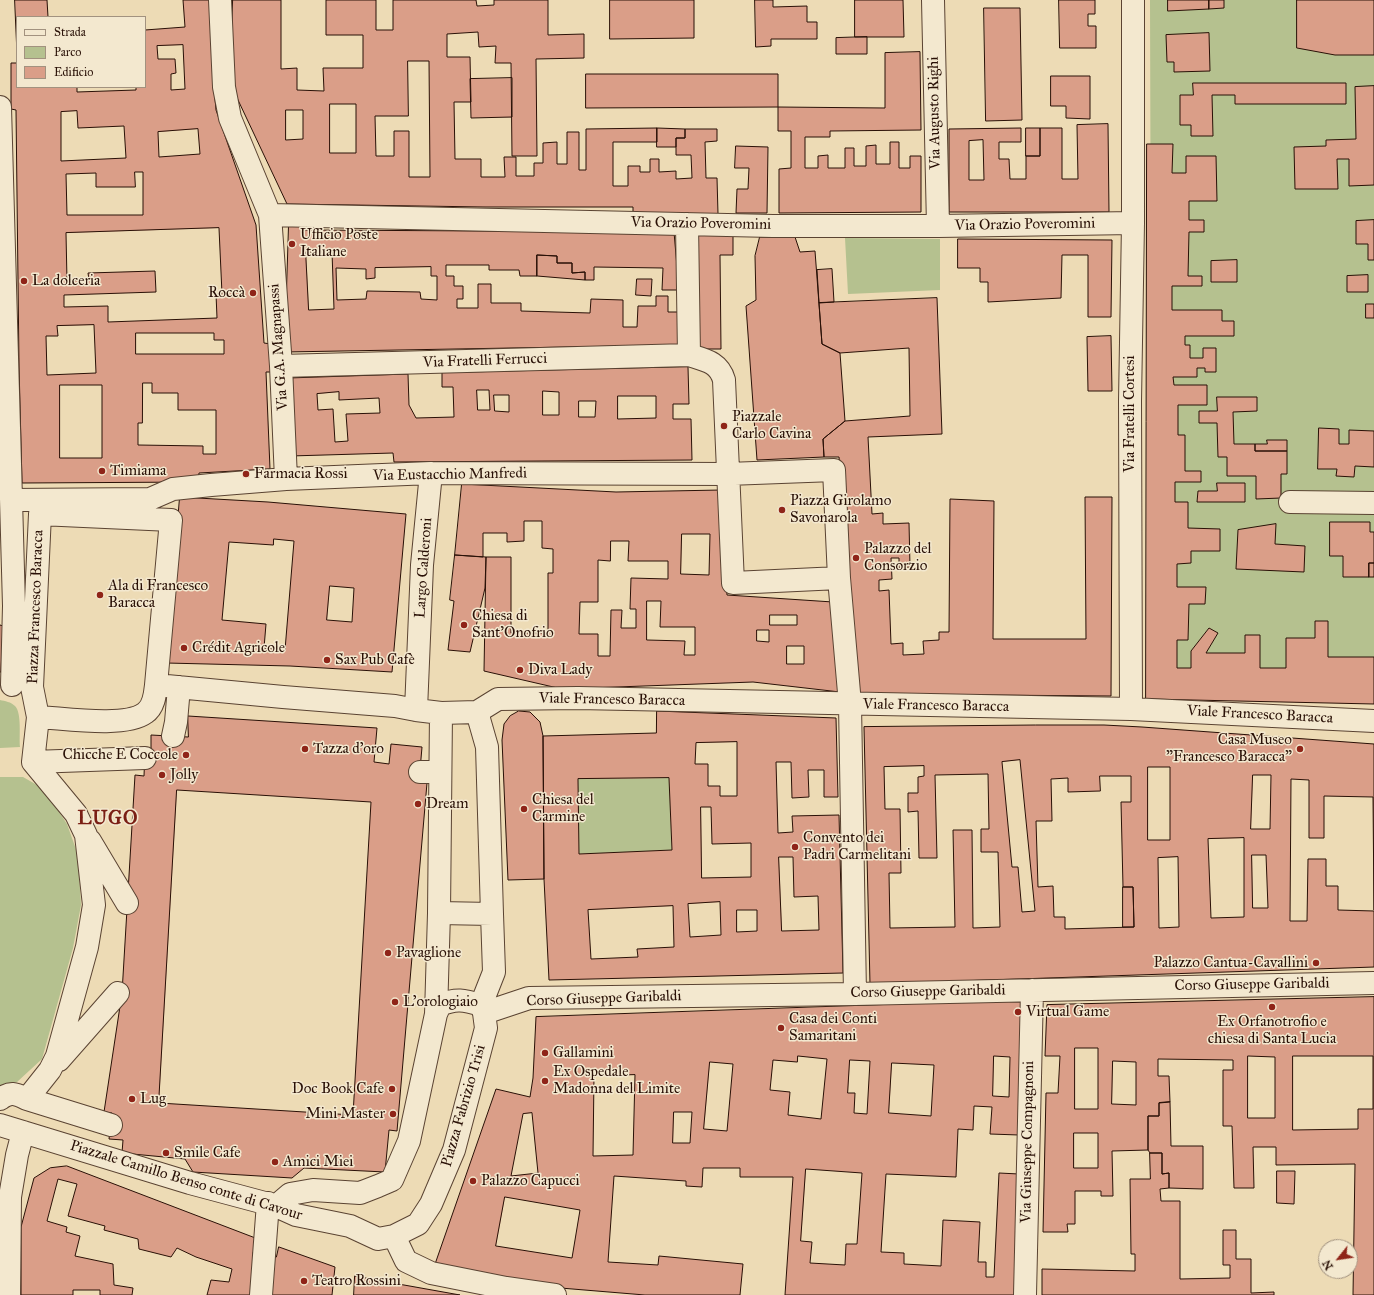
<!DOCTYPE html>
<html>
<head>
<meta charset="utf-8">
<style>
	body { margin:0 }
	#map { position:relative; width:1374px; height:1295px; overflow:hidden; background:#eddbb5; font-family:"IM FELL Great Primer",serif }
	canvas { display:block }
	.legend { position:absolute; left:16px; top:16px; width:130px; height:72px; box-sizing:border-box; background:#f3e8cf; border:1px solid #a2927f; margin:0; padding:5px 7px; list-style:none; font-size:12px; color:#291006 }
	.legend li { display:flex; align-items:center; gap:8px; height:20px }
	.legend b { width:20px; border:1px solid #a2927f }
	.north { position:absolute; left:1318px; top:1239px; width:40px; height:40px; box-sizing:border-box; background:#f3e8cf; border:1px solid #a2927f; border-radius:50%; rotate:240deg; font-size:11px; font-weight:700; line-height:16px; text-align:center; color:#291006 }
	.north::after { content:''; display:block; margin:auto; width:14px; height:18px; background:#8f2418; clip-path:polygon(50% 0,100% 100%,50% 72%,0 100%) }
</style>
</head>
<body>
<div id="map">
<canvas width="1374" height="1295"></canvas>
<ul class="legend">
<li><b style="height:5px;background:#f3e8cf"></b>Strada</li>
<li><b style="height:11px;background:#b5c18f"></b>Parco</li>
<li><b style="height:11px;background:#da9e88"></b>Edificio</li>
</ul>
<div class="north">N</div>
</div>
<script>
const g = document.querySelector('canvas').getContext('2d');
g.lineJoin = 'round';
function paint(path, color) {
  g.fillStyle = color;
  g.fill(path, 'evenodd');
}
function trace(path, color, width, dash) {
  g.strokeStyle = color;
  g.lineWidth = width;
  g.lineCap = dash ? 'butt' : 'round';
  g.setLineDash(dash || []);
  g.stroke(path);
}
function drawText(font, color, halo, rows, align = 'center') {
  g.font = font + ' "IM FELL Great Primer",serif';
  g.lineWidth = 3;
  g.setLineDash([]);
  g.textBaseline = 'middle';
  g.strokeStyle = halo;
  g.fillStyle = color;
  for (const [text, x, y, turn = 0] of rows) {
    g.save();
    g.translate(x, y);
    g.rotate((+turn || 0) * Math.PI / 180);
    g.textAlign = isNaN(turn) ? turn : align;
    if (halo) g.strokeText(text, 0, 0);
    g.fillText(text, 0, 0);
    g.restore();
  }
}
const green = new Path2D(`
	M1150,0H1374V702L1152,692Z
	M845,238L940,239V290L848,294Z
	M0,700C5,701 11,702 15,706C22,713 19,737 20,747L0,748Z
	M0,777H23L44,789L67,824L78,855L81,905L73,948L42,1059L17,1082L2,1086H0Z
	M669,778L672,850L579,854L578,779Z`);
const building = new Path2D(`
	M15,0H47L48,17H17V87H77V92L136,90V87H145V30L185,27L183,0H211L214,87L216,110L256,225L264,343L271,344L273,372H266L270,469L199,473L198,482L22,483L19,366L16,110L11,109V63H17ZM183,45L185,89L171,90V74L176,73L175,59H158L157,46ZM77,111L78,128L124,126L126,158L61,161V112ZM198,129L200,154L159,157L158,132ZM135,172H143V215H67L66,174L96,173V187H135ZM219,228L222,294H216L217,318L108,322V306L64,307V295L156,292L155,271L88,273L89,280L67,281L66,233ZM94,325L96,373L47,375L46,336H58L57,326ZM136,333H214V340H224V354H136ZM143,383H152V393H178V410H216V454H203V446L138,445V423H142ZM60,385H102V458H60Z
	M233,0H281V69L297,68V90L324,91L323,68H363V35H326V0H376V30H393V0H476L477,6L494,5V0H548V35L584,34V58L536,59L537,156H512L511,63H495L496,46L479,47L478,32L447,34V57H470L471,102H454L455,159H481V177H505L504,157H516V176H534V163H543V143L557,142V164H567V132H579V170H586V129L657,128V142H613V186H628V166H640V172H650V159H659V172L676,171V179L692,178L691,155H676V138H685V129H717V141L705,142L706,178H717L718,214L633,215V207H485L287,204L230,83ZM408,61H429L430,177H409V131H394V156H376L375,116H408ZM330,104H356V153H330ZM286,110H303V139L286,140Z
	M610,0H694V38L610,39Z
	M755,0H773V7L807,6V22H817V39H771V46L756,47Z
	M855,0H903L904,37H855Z
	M1059,0H1095V14H1088V26H1096V48H1060Z
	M1168,0H1209V9L1168,11Z
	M1209,0H1224V8L1209,9Z
	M1297,0H1374V55H1335L1297,48Z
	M984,8H1020L1022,120L986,121Z
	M1209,33L1210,71L1174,72V62H1167L1166,35Z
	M867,37V54H836V38Z
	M920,52L921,130L830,131V137H805V168H818V156L828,155V168H845V148H854V166H866V146L876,145V164H890V142H899V168H910V156H921V212L779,213V169L791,168V131H778V107L885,108V53Z
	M586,74H778V107L586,108Z
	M1051,76H1090V119L1066,118V106H1051Z
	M512,78V117L471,118L470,79Z
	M1193,83H1346V104H1235V95H1212L1213,136H1191V125H1180V95H1193Z
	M1374,86V185L1349,186V159H1337L1338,189H1295L1294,147L1326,146V140L1356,139L1355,87Z
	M1108,124L1109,212H949V129L1021,128V142H999V159H1009L1010,179H1026V156H1040V128H1062V179H1078L1077,125ZM983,140L984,180H969V141Z
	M657,128L685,129V138H676V147H657Z
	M1026,128H1040V156H1026Z
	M1147,144H1173L1172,173H1186V156H1216L1217,201H1189V220H1204V232H1189L1188,276H1202V286H1172V310H1222V321H1234V336H1185V345H1190V358H1203V348H1216V372H1205V368H1197V377H1173L1174,385H1207V405H1178V435H1185V471H1201V482H1175V502H1188V528L1220,529V551H1191V563L1177,564V587H1206L1205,604H1189L1188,640H1177V668H1191V651L1209,628L1218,633L1206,653H1245V635H1260V668H1286V638H1315V621H1328V657H1374V704L1146,699Z
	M736,146L768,147L767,213H736L737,189H748L749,168H735Z
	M1374,220V260H1368V244H1356V221Z
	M289,223H305V230L674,232L679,290H662L663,268L594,267V280H585V272L572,273V263H557V256L537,255V276H520L519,270H489V265H446V276H454V286H463V299H457V308H478V284H491V303H521V311L590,313L591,299L623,300V327H637L638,306H656V296H668V312H680L683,345L285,352ZM306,252H332L334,309L309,310ZM431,267V276H437V300L421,299L420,292L367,291L366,299L337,300L336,268L366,269V279L375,278V268Z
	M695,235H733V255H720L721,349H695Z
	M760,237H795L800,252L815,251L822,344L840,353L845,421L823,439L824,457L757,460L746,306L756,300L755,256Z
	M958,239L1112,240L1111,317H1088V255H1062L1061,298L988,302V282H980V268H958Z
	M537,255L557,256V263H572V273L585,272V280L537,276Z
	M1237,260V282H1211V261Z
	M832,269L834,302L819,303L817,270Z
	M1368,275V292H1347V276Z
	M637,279H652L651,296L636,295Z
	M937,298L942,434L868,437L872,514L883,513V524L909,523L910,567L899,568V558H891L892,579L879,580V591L889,590L891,644L903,643V655L924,654L923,641L939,640V632H949L950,499L994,501L993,639H1086L1085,497H1112L1111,696L858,694L839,457H824L823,439L845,421L910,416L909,348L840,353L822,344L819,303Z
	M1366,304H1374V318H1366Z
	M1111,336L1112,391H1088L1087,337Z
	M688,367L689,404H673V419H691L692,460L394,462L393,453L290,456L288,378L408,374L409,405L416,418L454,417L453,387H442V373ZM477,390H489L490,410H478ZM543,391L559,392V415H543ZM339,392V400L379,398L380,413L346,414L348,441L335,442L333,409L318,410L317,394ZM494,395H509V412L495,411ZM618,396H656V418L618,419ZM579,401H596L595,417H579Z
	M1217,397H1257V411L1233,412L1234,444H1255V451H1287V474H1281V498L1256,499V476H1227V457H1218L1217,423H1199V411H1217Z
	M1319,428L1339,429V444H1349V430L1374,431V467L1355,466L1354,477L1336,476L1337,469H1318Z
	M1267,440H1287V451H1255V444H1267Z
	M1217,483H1245V502H1197L1198,491H1217Z
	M462,484L616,492L721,490L727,595L833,602L840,692L753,682L562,689L484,671L486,557H511V633H548V573H553V549L542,548V521H524V541L507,542V533H483V557L455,555ZM682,534H710L709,575L681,574ZM611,541H629L628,561H668V579L631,578L630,609H636V628H621L622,610H611L610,656H598V634H579L580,602H598V560L610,561ZM647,601H661L660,627H695V655H684L685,641L647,640ZM770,615H797V625H770ZM757,630H769V642L757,641ZM787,646H804V664H787Z
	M180,497L268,502L406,514L392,672L290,666L166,663ZM274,539L294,541L285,650L264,648L266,624L222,620L229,542L273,545ZM330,586L354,588L352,622L327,620Z
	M1330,522H1370V532H1374V563H1369V577H1343V556H1330Z
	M1276,524L1275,544L1305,546L1304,572L1236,569L1238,530Z
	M455,555L486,557L485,588L470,652L448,650L454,601L450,600Z
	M1369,563H1374V577H1369Z
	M0,625L3,626L1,672H0Z
	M519,711L530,712L540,722L543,736L544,879L508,880L502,740L504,724L510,716Z
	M657,711L836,718L838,797H824V770H808L809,797L792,798L791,762H776L778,833L793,832L792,816L839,815L843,973L549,980L544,879L543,736L656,733ZM737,742V796H720V786H708V764H695L696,743ZM669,778L672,850L579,854L578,779ZM701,807H711L712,844L751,843V877L702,878ZM779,857H793L794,897L818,896L819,930L782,931ZM720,902L721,935L690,937L688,904ZM673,906L674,947L637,949L638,957L591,959L588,910ZM737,910H757V931L737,932Z
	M188,716L377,728L374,762L389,764L391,744L422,747L419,782L427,783L397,1131L389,1130L385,1172L304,1168L292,1178L193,1172L185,1159L122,1153L123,1140L109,1139L112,1113L104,1112L122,993L135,775L144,776L145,749H151V735L188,737ZM177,790L371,802L353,1115L159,1103Z
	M1036,725H1104L1142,727L1374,744V910L1373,797L1324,796V838H1309V780L1291,779L1290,921H1307L1308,859H1326V886H1338V910L1374,911V967L870,984L864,727ZM1020,760L1035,911L1022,912L1018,867H1012L1002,762ZM924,766V776L918,777V793H908V812L918,811L919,858H937L935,775L988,774L989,829H981V852H998L1000,927L973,928L972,830H953L955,927L890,928L889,873H901L900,809H885L884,767ZM1148,767H1170V840H1148ZM1253,775H1271L1270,829H1251ZM1100,776H1131V802H1121L1123,887H1133L1134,927L1065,929V917H1054L1053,886L1038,887L1036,821H1052L1051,779L1068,778V792L1100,791ZM1244,838V917L1211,918L1208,839ZM1252,855H1266L1268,908H1253ZM1178,857L1179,927L1159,928L1158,858Z
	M1123,887H1133L1134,927H1123Z
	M1374,997V1295H1353L1355,1164L1276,1165V1147H1253L1254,1188H1234L1232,1126H1223V1070H1233V1060L1158,1059V1076H1169L1170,1102L1159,1103V1116H1148V1150L1112,1151L1113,1196H1101V1191H1075V1224H1067L1068,1232H1043L1046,1093H1058L1060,1056H1045L1047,1005ZM1075,1048H1098V1109H1075ZM1248,1056L1275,1057V1118H1248ZM1293,1056H1373V1109H1358V1129L1293,1130ZM1113,1061L1136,1062V1105L1112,1104ZM1074,1133H1098V1168H1074Z
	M1024,1000L1019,1135L990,1134L992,1107L974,1106L973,1130L958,1129L956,1177L886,1174L881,1252L904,1253V1264L941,1266L943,1220L980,1222L978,1262H986V1277H994L999,1173L1019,1174L1015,1295H785L793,1177H740V1168H703L702,1187L686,1186V1181L614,1176L608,1262L658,1265L659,1256L743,1264L740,1295H645L500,1283L434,1267L496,1089L530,1097L533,1078L536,1017ZM798,1056L827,1059L821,1119L788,1115L790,1092L770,1090L773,1060L797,1062ZM994,1056L1010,1057L1009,1097L993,1096ZM850,1060L870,1061L867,1114L854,1113L855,1093H848ZM710,1062L733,1064L727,1131L704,1129ZM892,1063L934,1065L931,1116L889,1113ZM635,1075L633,1155L593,1156L594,1076ZM674,1112H692L690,1143H673ZM532,1113L538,1173L511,1176L523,1114ZM806,1169L862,1173L857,1244H846L845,1265L810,1263L812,1242L801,1241ZM505,1197L580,1210L572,1258L496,1246Z
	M1170,1102L1171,1146H1203V1189L1169,1188V1173L1162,1174V1153H1150L1148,1150V1116H1159V1103Z
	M1150,1153H1162V1174L1169,1173V1188L1160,1189L1161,1201H1180V1279L1230,1278V1265H1223V1230H1236V1259H1251V1293L1274,1292V1295H1042V1269L1135,1271V1254H1131L1130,1179H1150Z
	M67,1166L258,1239L253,1253V1295H207L211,1280L229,1282L232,1269L196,1257L177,1248L171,1257L139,1249L138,1239L104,1230L105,1226L68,1216L77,1184L58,1179L47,1221L67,1227L66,1232L80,1236L75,1256L113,1264L114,1285L133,1288L132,1295H100V1290H73V1295H21V1227L34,1178L50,1168Z
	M1277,1171H1295L1294,1204L1277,1203Z
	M279,1247L335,1267L332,1295H271L266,1257H276Z
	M355,1276L376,1280L460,1295H354Z`);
const street = new Path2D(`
	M220,0L224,87L230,118L270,215L281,366L286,479
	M933,0L938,226
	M0,107L14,606L12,685
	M270,215L773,226H938L1133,223
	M687,224L689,355
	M11,500L150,499L173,489L211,485L286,479L431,473L728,474L834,470L839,578L733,583L724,380C719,362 705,360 689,355L281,366
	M1290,502L1374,503
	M839,578L850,704L855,994
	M1131,709L1130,401L1133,223V0
	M416,710L422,565L431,473
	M477,712L487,747L492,914
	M38,717L32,687L40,514L171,520L156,685
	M173,736L176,722L179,687
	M33,762L145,758
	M420,772H440
	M90,841L127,903
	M439,913L441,713
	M484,1013L529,998L855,994L1374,983
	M436,1014L439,913L492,914L494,972L481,1005
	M59,1060L118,993
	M0,1099C11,1091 16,1094 27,1099L50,1070L57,1056L87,947L94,905L86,835L76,814L33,762L38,717C63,718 125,728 145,713C154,707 155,695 156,685L283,697L395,706L416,710L441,713L477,712L498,699L578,698L1131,709L1374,721
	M27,1099L111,1125
	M0,1125L190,1183L276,1206L296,1215L350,1226L378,1239L394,1236L418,1224L431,1204L454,1150L486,1028L484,1013L481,1005C464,1000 456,998 440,1005L436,1014L409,1141L392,1180L378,1186L360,1193L313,1190L290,1194L276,1206
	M394,1236L406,1261L431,1273L506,1288L555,1295
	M9,1295L10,1197L17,1155L23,1132
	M261,1295L268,1203
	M1025,1295L1032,990`);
const markers = [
	[292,244,4,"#8f2418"],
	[24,281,4,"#8f2418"],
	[253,293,4,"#8f2418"],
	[724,426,4,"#8f2418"],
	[102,471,4,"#8f2418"],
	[246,474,4,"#8f2418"],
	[782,510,4,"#8f2418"],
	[856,558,4,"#8f2418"],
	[100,595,4,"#8f2418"],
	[464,625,4,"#8f2418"],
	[184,648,4,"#8f2418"],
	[327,660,4,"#8f2418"],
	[520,670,4,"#8f2418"],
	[305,749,4,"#8f2418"],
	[1300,749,4,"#8f2418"],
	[186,755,4,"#8f2418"],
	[162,775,4,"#8f2418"],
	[418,804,4,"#8f2418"],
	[524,809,4,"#8f2418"],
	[795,847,4,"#8f2418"],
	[388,953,4,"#8f2418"],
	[1316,963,4,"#8f2418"],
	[395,1002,4,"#8f2418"],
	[1272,1007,4,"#8f2418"],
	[1018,1012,4,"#8f2418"],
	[781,1028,4,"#8f2418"],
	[545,1053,4,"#8f2418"],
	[545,1081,4,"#8f2418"],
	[392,1089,4,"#8f2418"],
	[132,1099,4,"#8f2418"],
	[393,1114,4,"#8f2418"],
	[166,1153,4,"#8f2418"],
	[275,1162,4,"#8f2418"],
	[473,1181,4,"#8f2418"],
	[304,1281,4,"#8f2418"]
];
const streetNames = [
	["Via Augusto Righi",935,113,-91],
	["Via Orazio Poveromini",701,224,1],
	["Via Orazio Poveromini",1025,225,-1],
	["Via G.A. Magnapassi",279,347,-94],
	["Via Fratelli Ferrucci",485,361,-2],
	["Via Fratelli Cortesi",1130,414,-90],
	["Via Eustacchio Manfredi",450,475,-1],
	["Largo Calderoni",424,568,-86],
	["Piazza Francesco Baracca",36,607,-88],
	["Viale Francesco Baracca",612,700,1],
	["Viale Francesco Baracca",936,706,1],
	["Viale Francesco Baracca",1260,715,3],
	["Corso Giuseppe Garibaldi",1252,985,-1],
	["Corso Giuseppe Garibaldi",928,992,-1],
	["Corso Giuseppe Garibaldi",604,999,-2],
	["Piazza Fabrizio Trisi",464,1106,-74],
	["Via Giuseppe Compagnoni",1028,1142,-89],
	["Piazzale Camillo Benso conte di Cavour",186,1181,17]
];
const poiNames = [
	["Ufficio Poste",300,235],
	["Italiane",300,252],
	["La dolceria",32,281],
	["Roccà",245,293,"right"],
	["Piazzale",732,417],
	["Carlo Cavina",732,434],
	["Timiama",110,471],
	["Farmacia Rossi",254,474],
	["Piazza Girolamo",790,501],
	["Savonarola",790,518],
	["Palazzo del",864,549],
	["Consorzio",864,566],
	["Ala di Francesco",108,586],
	["Baracca",108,603],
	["Chiesa di",472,616],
	["Sant'Onofrio",472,633],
	["Crédit Agricole",192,648],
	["Sax Pub Cafè",335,660],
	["Diva Lady",528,670],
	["Casa Museo",1292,740,"right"],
	["\"Francesco Baracca\"",1292,757,"right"],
	["Tazza d'oro",313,749],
	["Chicche E Coccole",178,755,"right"],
	["Jolly",170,775],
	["Chiesa del",532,800],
	["Carmine",532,817],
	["Dream",426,804],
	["Convento dei",803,838],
	["Padri Carmelitani",803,855],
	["Pavaglione",396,953],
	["Palazzo Cantua-Cavallini",1308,963,"right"],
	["L'orologiaio",403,1002],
	["Virtual Game",1026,1012],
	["Casa dei Conti",789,1019],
	["Samaritani",789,1036],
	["Ex Orfanotrofio e",1272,1022,"center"],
	["chiesa di Santa Lucia",1272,1039,"center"],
	["Gallamini",553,1053],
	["Ex Ospedale",553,1072],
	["Madonna del Limite",553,1089],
	["Doc Book Cafe",384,1089,"right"],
	["Lug",140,1099],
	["Mini Master",385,1114,"right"],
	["Smile Cafe",174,1153],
	["Amici Miei",283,1162],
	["Palazzo Capucci",481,1181],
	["Teatro Rossini",312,1281]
];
const districtNames = [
	["LUGO",108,819]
];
paint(green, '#b5c18f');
paint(building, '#da9e88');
trace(building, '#291006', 1);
trace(street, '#5a4332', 24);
trace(street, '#f3e8cf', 22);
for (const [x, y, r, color] of markers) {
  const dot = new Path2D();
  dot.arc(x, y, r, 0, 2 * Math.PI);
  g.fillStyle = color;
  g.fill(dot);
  trace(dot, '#f3e8cf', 1.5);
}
drawText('15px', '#291006', '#f3e8cf', streetNames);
drawText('15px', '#291006', '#f3e8cf', poiNames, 'left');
g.letterSpacing = '1px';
drawText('bold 19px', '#7a1f14', '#f3e8cf', districtNames);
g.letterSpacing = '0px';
</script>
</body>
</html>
